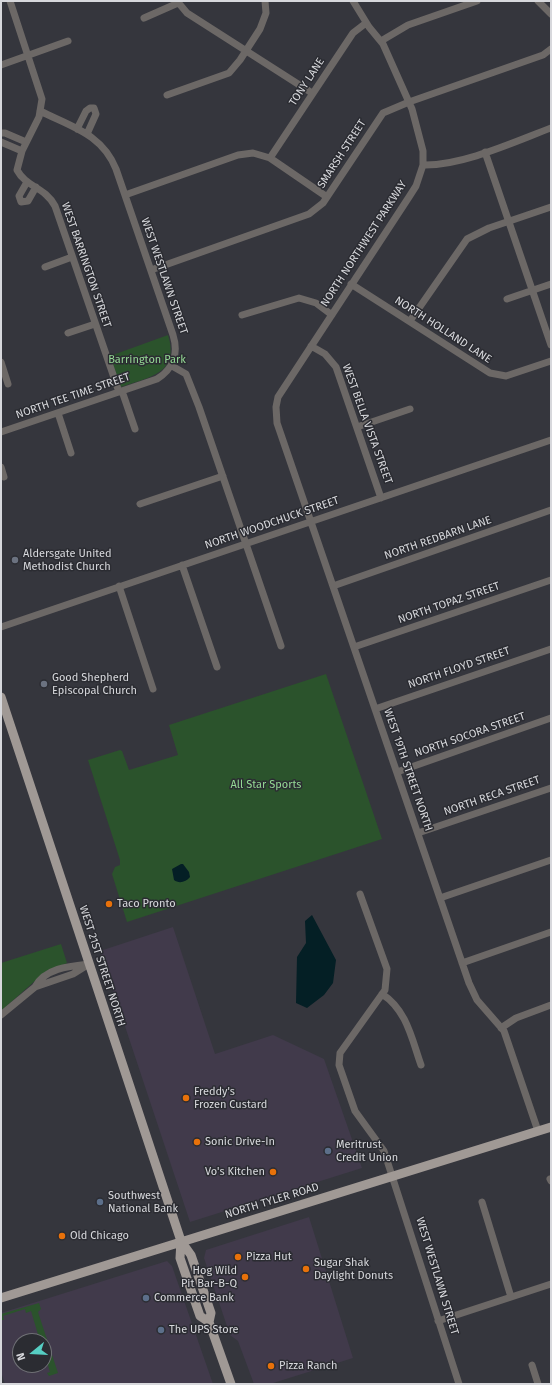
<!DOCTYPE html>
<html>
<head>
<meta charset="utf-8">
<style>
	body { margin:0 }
	#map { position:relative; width:552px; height:1385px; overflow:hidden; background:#35363d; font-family:"Fira Sans",sans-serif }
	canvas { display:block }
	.frame { position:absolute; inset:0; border:2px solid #d7d8dc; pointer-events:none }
	.north { position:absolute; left:12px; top:1333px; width:40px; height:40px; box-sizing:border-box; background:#2b2c32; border:1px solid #707176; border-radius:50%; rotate:252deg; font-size:11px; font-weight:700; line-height:16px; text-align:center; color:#d7d8dc }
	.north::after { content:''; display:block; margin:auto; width:14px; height:18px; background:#56cec3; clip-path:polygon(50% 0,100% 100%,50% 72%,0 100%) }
</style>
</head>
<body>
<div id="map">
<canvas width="552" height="1385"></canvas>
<div class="frame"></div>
<div class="north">N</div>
</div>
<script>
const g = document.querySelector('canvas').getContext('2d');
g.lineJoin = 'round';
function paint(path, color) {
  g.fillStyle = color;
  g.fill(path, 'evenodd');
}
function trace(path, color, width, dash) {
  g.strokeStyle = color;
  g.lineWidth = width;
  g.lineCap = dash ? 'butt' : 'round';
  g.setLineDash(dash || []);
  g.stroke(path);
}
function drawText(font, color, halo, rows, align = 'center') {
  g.font = font + ' "Fira Sans",sans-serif';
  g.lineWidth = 3;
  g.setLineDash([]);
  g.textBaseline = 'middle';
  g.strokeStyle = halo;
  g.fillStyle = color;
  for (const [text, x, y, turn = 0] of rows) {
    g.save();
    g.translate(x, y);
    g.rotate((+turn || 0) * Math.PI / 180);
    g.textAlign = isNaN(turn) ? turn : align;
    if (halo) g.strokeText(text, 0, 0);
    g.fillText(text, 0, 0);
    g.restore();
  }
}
const commercial = new Path2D(`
	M173,927L215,1054L273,1035L324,1059L362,1168L190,1222L100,951Z
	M309,1217L353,1358L270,1384H254L238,1341L230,1335L204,1258L206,1250Z
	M167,1261L172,1266L213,1384H5L1,1372V1313ZM20,1341H44V1365H20Z`);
const green = new Path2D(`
	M168,335C180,373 150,377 121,387L110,356Z
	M326,674L382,839L127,922L112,874L115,867L120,865V860L88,760L120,750L122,751L129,770L178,755L169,725Z
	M61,944L67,963L45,972L1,1011V963Z
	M39,1303L41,1309L38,1312L58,1373L49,1376L47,1373L50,1372L44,1352V1341H40L31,1311L26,1313L25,1309L3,1316L4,1320H1V1314Z`);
const water = new Path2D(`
	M181,864H183L189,872L190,877C186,882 179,884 174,880L172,869Z
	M312,915L336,960L333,983L324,995L307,1008L296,1003L297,957L306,943L305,921Z`);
const minor = new Path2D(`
	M10,1L42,99L39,117L22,151L17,170C26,187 45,187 55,206L119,392
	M177,1L187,13L312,93
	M353,1L369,27L383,44L412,109L423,151V165L416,186L409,197L278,397L276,407L277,423L469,983L477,1000L504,1031L538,1131
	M538,1L551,14
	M144,18L178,3
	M381,41L408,25L477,1
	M1,65L68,41
	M167,95L229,73L240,60L260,29L266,13L265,1
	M77,129L86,111L90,108H94L96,114L87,134
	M1,133H5L26,142
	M1,142L22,151
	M485,152L551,345
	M270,158L353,33L366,23
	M423,165C462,166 514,142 551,128
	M27,182L19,196L21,202L28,201L36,187
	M125,195L238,155L253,153L270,158L327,197
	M45,267L72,257
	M151,270L309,214L323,203L383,113L409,102L543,55L551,49
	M351,284L490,373L506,376L551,361
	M507,299L551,284
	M242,315L299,298L316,303L332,315
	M410,321L467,239L489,228L551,207
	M68,333L95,324
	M311,346L325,354L336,367L381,498
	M1,362L8,384
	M172,366L186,374L199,407L281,646
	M122,391L135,429
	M58,413L71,453
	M357,427L410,409
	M1,432L157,379C173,369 179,354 173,335L116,169C102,134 72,127 40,111
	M1,467L4,477
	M140,504L223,476
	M182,565L217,667
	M119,586L153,689
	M333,586L551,510
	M1,627L551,440
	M354,647L551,580
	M375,709L551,649
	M397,772L551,718
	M418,833L551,788
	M360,894L387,969L385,990L340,1053L339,1065L355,1111L384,1151L459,1384
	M440,898L551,860
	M462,963L551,932
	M89,964L73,974L35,987C45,968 70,966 89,964Z
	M382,994C407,1010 412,1040 421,1065
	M1,1015L35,987
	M501,1028L516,1018L551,1005
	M550,1179L551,1181
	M482,1202L511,1297
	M438,1321L551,1284
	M532,1365L538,1384`);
const major = new Path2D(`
	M1,697L181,1241L191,1255L211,1313L209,1322L231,1384
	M181,1241L180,1258L200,1316L209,1322
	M1,1298L551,1127`);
const markers = [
	[15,560,4,"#6b7280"],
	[44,684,4,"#6b7280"],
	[109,904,4,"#e8710a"],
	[186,1098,4,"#e8710a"],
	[197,1142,4,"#e8710a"],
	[328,1151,4,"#5c6f8a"],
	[273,1172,4,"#e8710a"],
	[100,1202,4,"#5c6f8a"],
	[62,1236,4,"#e8710a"],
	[238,1257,4,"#e8710a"],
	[306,1269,4,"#e8710a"],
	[245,1277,4,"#e8710a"],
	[146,1298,4,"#5c6f8a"],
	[161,1330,4,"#5c6f8a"],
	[271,1366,4,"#e8710a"]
];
const streetNames = [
	["TONY LANE",307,82,-57],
	["SMARSH STREET",342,154,-57],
	["NORTH NORTHWEST PARKWAY",364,244,-57],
	["WEST BARRINGTON STREET",86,265,71],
	["WEST WESTLAWN STREET",164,276,71],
	["NORTH HOLLAND LANE",443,330,33],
	["NORTH TEE TIME STREET",73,396,-19],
	["WEST BELLA VISTA STREET",367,424,70],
	["NORTH WOODCHUCK STREET",272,523,-19],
	["NORTH REDBARN LANE",438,538,-19],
	["NORTH TOPAZ STREET",449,603,-19],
	["NORTH FLOYD STREET",459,668,-19],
	["NORTH SOCORA STREET",470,735,-19],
	["WEST 19TH STREET NORTH",408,770,71],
	["NORTH RECA STREET",492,796,-19],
	["WEST 21ST STREET NORTH",102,966,72],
	["NORTH TYLER ROAD",272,1201,-17],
	["WEST WESTLAWN STREET",437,1276,73]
];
const parkNames = [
	["Barrington Park",147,360],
	["All Star Sports",266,785]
];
const poiNames = [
	["Aldersgate United",23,554],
	["Methodist Church",23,567],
	["Good Shepherd",52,678],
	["Episcopal Church",52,691],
	["Taco Pronto",117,904],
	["Freddy's",194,1092],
	["Frozen Custard",194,1105],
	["Sonic Drive-In",205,1142],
	["Meritrust",336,1145],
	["Credit Union",336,1158],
	["Vo's Kitchen",265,1172,"right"],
	["Southwest",108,1196],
	["National Bank",108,1209],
	["Old Chicago",70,1236],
	["Pizza Hut",246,1257],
	["Sugar Shak",314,1263],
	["Daylight Donuts",314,1276],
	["Hog Wild",237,1271,"right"],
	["Pit Bar-B-Q",237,1284,"right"],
	["Commerce Bank",154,1298],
	["The UPS Store",169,1330],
	["Pizza Ranch",279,1366]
];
paint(commercial, '#413a4b');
paint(green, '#2b532c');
paint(water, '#041f25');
trace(minor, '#6c6866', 7);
trace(major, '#a09995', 9);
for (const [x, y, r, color] of markers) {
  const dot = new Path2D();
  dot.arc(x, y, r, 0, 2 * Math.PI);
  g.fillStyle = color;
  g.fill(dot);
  trace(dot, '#2b2c32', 1.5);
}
drawText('11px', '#d7d8dc', '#2b2c32', streetNames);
drawText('11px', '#94d894', '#2b2c32', parkNames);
drawText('11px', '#d7d8dc', '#2b2c32', poiNames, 'left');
</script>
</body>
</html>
